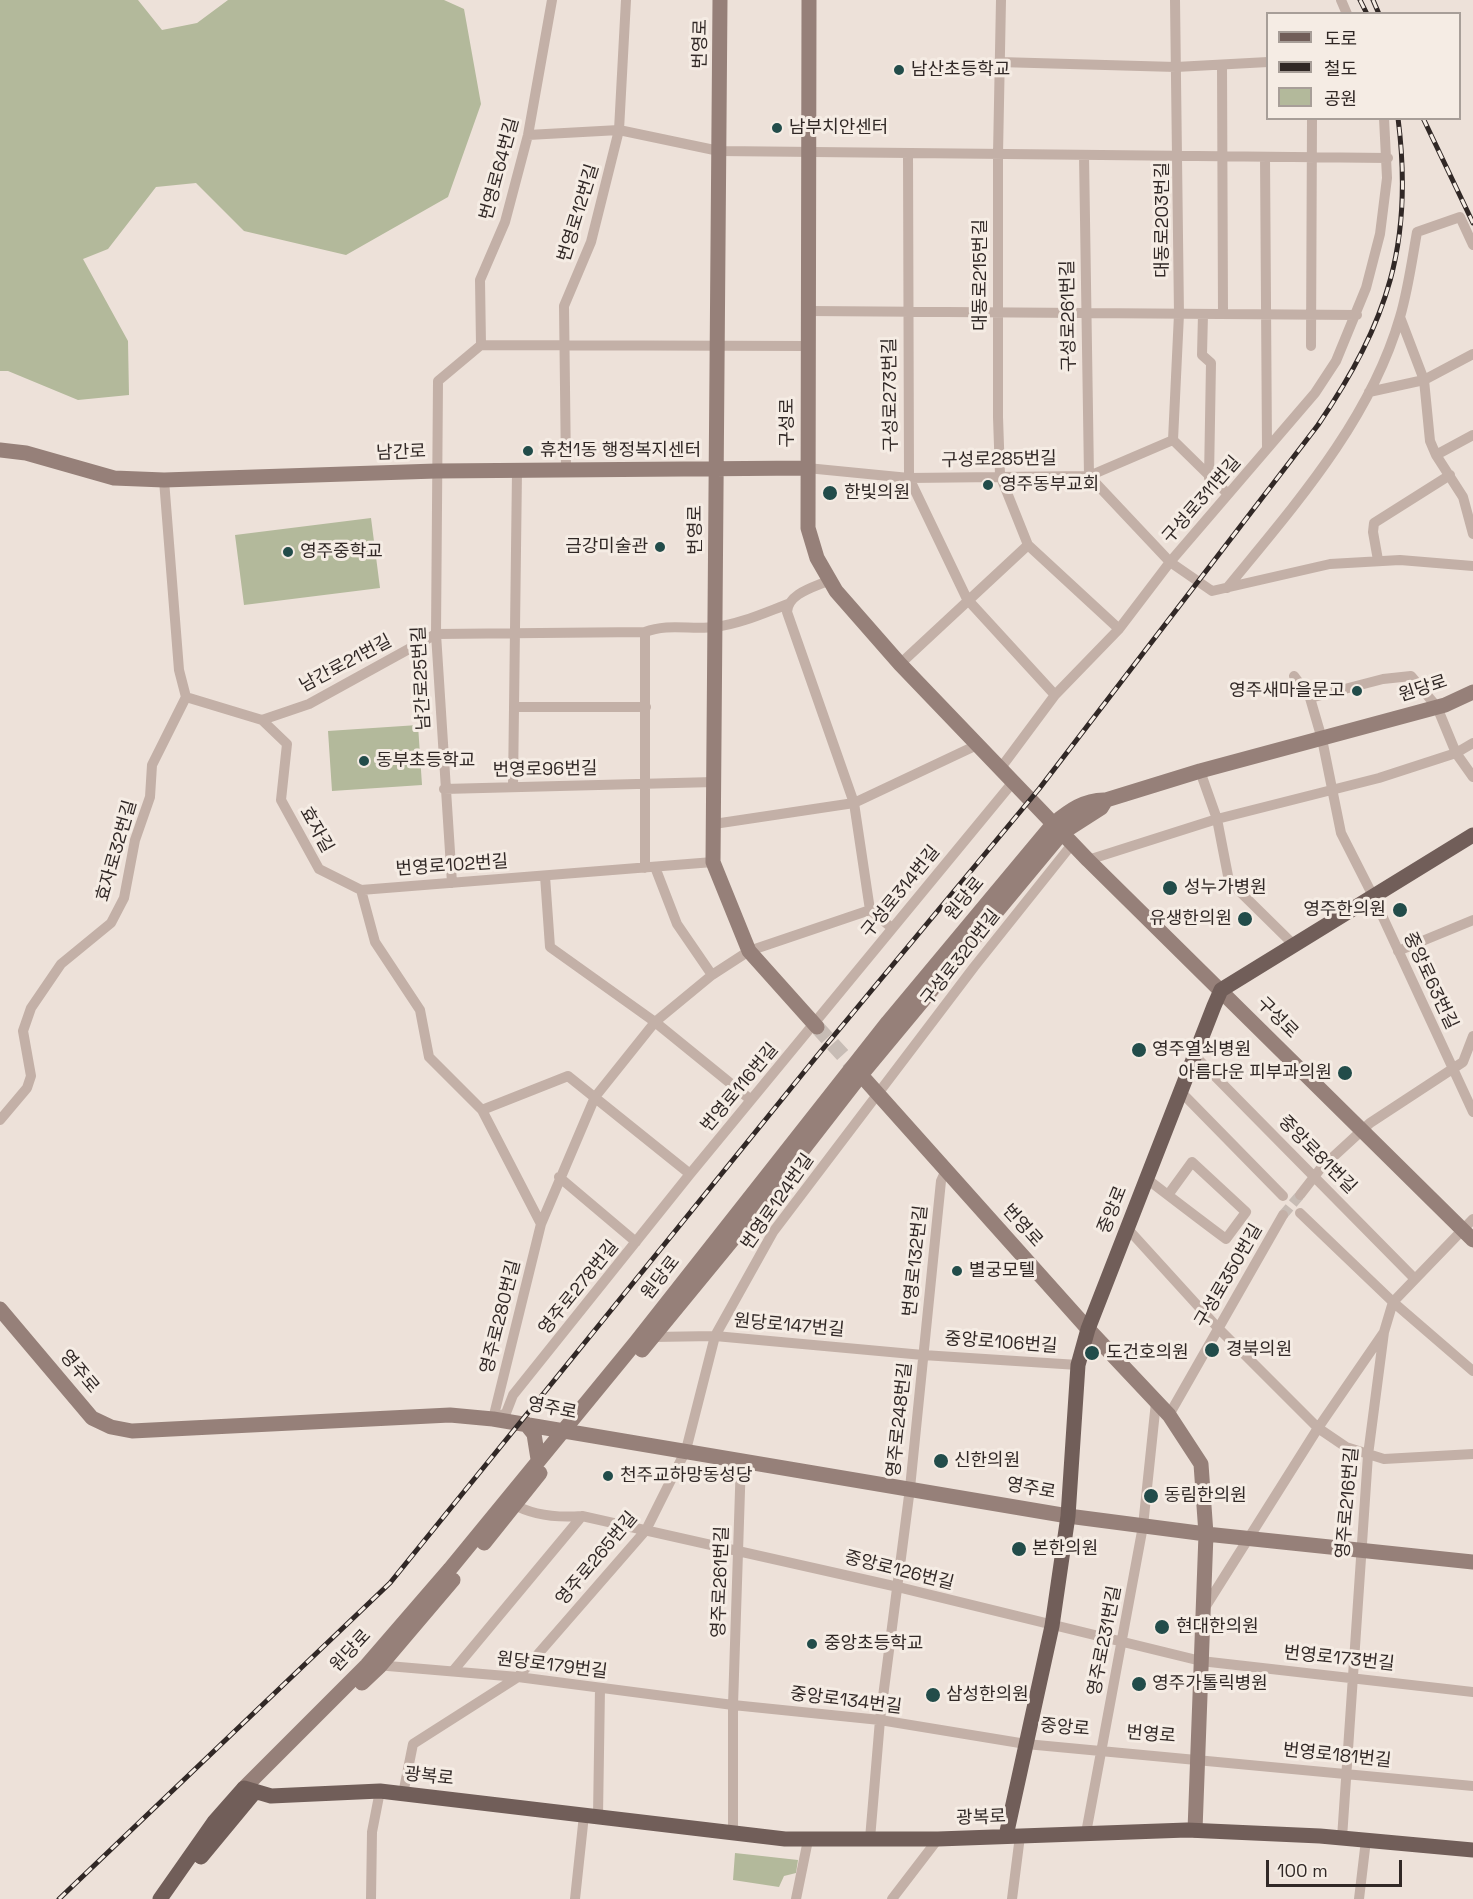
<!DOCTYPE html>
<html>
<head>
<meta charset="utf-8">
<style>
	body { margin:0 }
	#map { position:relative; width:1473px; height:1899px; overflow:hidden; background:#ede1d9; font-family:"Space Grotesk","Noto Sans KR",sans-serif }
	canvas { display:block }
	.legend { position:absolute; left:1266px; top:12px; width:195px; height:108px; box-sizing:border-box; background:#f5ece4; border:2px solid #a79e98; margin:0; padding:8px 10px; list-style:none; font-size:18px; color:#312826 }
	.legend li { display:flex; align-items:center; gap:12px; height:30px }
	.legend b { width:30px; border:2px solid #a79e98 }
	.scale { position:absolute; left:1266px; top:1860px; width:136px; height:27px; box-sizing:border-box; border:3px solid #312826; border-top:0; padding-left:8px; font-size:18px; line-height:21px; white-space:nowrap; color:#312826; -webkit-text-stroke:4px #f5ece4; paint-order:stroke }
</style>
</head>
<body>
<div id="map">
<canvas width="1473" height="1899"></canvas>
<ul class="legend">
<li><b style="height:8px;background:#715e59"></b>도로</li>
<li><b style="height:8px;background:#312826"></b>철도</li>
<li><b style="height:16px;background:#b3b99b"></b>공원</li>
</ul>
<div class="scale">100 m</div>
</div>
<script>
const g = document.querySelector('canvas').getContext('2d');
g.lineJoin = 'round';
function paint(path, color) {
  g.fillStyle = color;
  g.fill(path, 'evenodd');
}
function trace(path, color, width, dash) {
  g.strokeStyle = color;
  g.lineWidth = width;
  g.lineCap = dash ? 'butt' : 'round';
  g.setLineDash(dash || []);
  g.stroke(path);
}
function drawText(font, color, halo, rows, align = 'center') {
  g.font = font + ' "Space Grotesk","Noto Sans KR",sans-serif';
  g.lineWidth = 6;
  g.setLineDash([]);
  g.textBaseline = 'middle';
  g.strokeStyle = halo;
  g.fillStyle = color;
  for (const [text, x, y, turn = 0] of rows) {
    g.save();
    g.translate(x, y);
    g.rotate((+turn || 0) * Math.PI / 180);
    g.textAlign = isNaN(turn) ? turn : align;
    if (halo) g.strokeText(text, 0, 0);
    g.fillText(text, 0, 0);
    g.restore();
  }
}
const green = new Path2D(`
	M0,0H138L162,30L197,23L228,0H444L464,9L481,104L448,197L346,255L244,231L196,183L156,187L108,249L83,259L128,341L129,395L78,400L8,371H0Z
	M371,518L380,588L244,605L235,535Z
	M418,725L422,785L332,791L328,731Z
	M735,1853L798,1860L796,1873L784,1876L779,1887L733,1880Z`);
const streetTunnel = new Path2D(`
	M1283,1215L1300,1195`);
const secondaryTunnel = new Path2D(`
	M817,1027L861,1075`);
const street = new Path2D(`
	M1001,0L998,154V417L1000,475L1028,545L1119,629
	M1341,0L1347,14
	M999,62L1176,67L1268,62
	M1222,65L1223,314
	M528,135L619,130L719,151L1388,158
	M908,153L909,478L967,599L1055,695
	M1084,155L1089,476L1170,562L1212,591L1330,564L1400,560L1473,566
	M1265,157L1267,449
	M809,311L1357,315
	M1203,314L1202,355L1211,363L1209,478
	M1400,317L1424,380L1430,441L1436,455L1473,435
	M481,345L807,346
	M1311,346L1312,118
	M1369,392L1424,380L1473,354
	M1173,440L1179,314L1175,0
	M1173,440L1228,494
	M1436,455L1463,497L1473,534
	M807,468L909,478L1089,476L1173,440
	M566,470L564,306L591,242L619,130L626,0
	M164,480L179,670L186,697L262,720L287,744L281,800L319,869L361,890L375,942L420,1010L429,1057L482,1110L541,1224
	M1378,560L1373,532L1374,523L1450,475
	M830,580C815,587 788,593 787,612L854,803L870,910L892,928
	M1227,588C1294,506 1370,421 1400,317C1408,290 1412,260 1417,232L1460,217L1473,245
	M645,632V868
	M900,664L1028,545
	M1294,676L1310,698L1322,739L1341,833L1373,896L1473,1112
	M1310,698L1383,679L1411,676L1437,707L1456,753L1473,777
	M514,707H646
	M262,720L309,704L436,634L645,632C668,623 691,630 715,627C740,624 764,613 788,604
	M1000,769L1055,695L1119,629L1170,562L1315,393L1336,361L1366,288L1380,234L1387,178L1384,118
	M1200,771L1217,819L1229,881L1294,945
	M513,787L517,471
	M444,789L714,782
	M714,824L854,803L977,745
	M1088,860L1217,819L1379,778L1456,753L1473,743
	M655,867L677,924L712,975
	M545,876L550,947L655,1022L751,1100
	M452,883L436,634L438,381L481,345L480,280L505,222L528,135L552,0
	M361,890L713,862
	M1398,951L1473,920
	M1195,1056L1415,1279
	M1181,1092L1283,1196
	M482,1110L568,1076L690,1174
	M0,1120L27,1088L31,1076L23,1031L31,1008L61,964L111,923L124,898L135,840L150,797L152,765L186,697
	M559,1177L636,1242
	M1147,1179C1173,1199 1199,1219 1226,1239L1246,1212L1192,1162L1168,1195
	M1300,1195L1321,1168L1370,1123L1463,1062L1473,1036
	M1300,1213L1393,1302L1473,1371
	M1127,1228L1218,1328L1318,1428L1346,1447L1384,1459L1473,1454
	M653,1337L715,1336L923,1355L1078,1365
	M1169,1415L1283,1215
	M493,1419L541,1224L595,1097L655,1022L712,975L749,951L870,910
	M494,1419L506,1413L513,1395L690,1174L1013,782
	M511,1503C533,1516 557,1518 582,1516L898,1587L1201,1661L1473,1692
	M1204,1609L1318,1428L1384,1332L1393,1302L1473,1219
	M376,1665L518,1677L733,1705L880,1720L1026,1744L1473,1786
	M453,1671L582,1516
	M403,1794L413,1744L518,1677L646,1530L686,1450L715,1336L773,1232L974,967L1073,843
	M598,1816L600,1688
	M733,1832V1705L741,1460
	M1086,1833L1143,1526L1156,1402
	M1342,1838L1368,1455L1384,1332
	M870,1839L880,1720L910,1488L941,1181L946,1170
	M371,1899L372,1832L380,1791
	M575,1899L584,1815
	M796,1899L808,1840
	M892,1899L938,1839
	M1012,1899L1020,1836
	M1359,1899L1366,1840`);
const secondary = new Path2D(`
	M720,0L713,862L749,951L817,1027
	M809,0L808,528L817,558L836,591L900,664L1088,860L1473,1240
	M0,450L26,453L114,478L164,480L436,471L807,468
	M861,1075L1088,1329L1169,1415L1201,1464L1206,1534L1195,1830
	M0,1309L92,1418L111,1427L132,1431L450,1415L493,1419L1068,1516L1206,1534L1473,1562
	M642,1350L743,1227L861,1075L1062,833L1101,808L1106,800
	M526,1424L534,1434L538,1459
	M484,1543L540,1473
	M362,1683L380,1666L453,1580
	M244,1788L367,1665L450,1569L636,1342L888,1022L1053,824C1069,811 1085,799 1106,800L1200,771L1445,705L1473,692`);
const primary = new Path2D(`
	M1006,1836L1052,1626L1068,1516L1078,1365L1088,1329L1214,1006L1221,990L1473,835
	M201,1857L254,1793
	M160,1899L214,1822L244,1788L271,1796L380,1791L785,1839H938L1187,1830L1320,1836L1473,1850`);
const rail = new Path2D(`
	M1360,0L1367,14
	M1373,0L1379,14
	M1423,118L1473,223
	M59,1899L390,1583L817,1056L1039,789L1318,425C1388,322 1414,243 1398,118`);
const markers = [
	[899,70,6,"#224c4a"],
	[777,128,6,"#224c4a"],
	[528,451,6,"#224c4a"],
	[988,485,6,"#224c4a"],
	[830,493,8,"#224c4a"],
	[660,547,6,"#224c4a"],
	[288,552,6,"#224c4a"],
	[1357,691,6,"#224c4a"],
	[364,761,6,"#224c4a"],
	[1170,888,8,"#224c4a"],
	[1400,910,8,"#224c4a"],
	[1245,919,8,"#224c4a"],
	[1139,1050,8,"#224c4a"],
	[1345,1073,8,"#224c4a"],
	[957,1271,6,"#224c4a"],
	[1212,1350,8,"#224c4a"],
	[1092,1353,8,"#224c4a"],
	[941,1461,8,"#224c4a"],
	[608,1476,6,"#224c4a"],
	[1151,1496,8,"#224c4a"],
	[1019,1549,8,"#224c4a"],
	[1162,1627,8,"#224c4a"],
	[812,1644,6,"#224c4a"],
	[1139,1684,8,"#224c4a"],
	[933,1695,8,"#224c4a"]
];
const streetNames = [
	["번영로",701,44,-89],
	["번영로64번길",500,169,-75],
	["번영로12번길",579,213,-73],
	["대동로203번길",1163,220,-90],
	["대동로215번길",981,275,-90],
	["구성로261번길",1069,316,-91],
	["구성로273번길",891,395,-91],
	["구성로",788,423,-90],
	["남간로",401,453,-2],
	["구성로285번길",999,460,-1],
	["구성로311번길",1202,500,-49],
	["번영로",696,530,-90],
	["남간로21번길",346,664,-28],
	["남간로25번길",422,678,-93],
	["원당로",1423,689,-18],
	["번영로96번길",545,770,-1],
	["효자길",316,830,61],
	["효자로32번길",117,851,-74],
	["번영로102번길",452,866,-4],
	["구성로314번길",901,892,-51],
	["원당로",965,899,-50],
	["구성로320번길",961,958,-52],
	["중앙로63번길",1430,981,65],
	["구성로",1277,1018,45],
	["번영로116번길",740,1088,-50],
	["중앙로81번길",1317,1155,45],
	["번영로124번길",778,1202,-55],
	["중앙로",1113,1210,-68],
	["번영로",1022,1226,48],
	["번영로132번길",916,1261,-84],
	["구성로350번길",1229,1276,-60],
	["원당로",661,1278,-52],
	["영주로278번길",579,1288,-51],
	["영주로280번길",501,1317,-76],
	["원당로147번길",789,1326,5],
	["중앙로106번길",1001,1343,4],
	["영주로",79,1372,50],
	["영주로",552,1409,11],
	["영주로248번길",900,1420,-84],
	["영주로",1031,1489,10],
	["영주로216번길",1348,1503,-85],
	["영주로265번길",597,1559,-50],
	["중앙로126번길",899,1571,14],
	["영주로261번길",721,1582,-88],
	["영주로231번길",1105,1641,-79],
	["원당로",351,1651,-47],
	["번영로173번길",1339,1659,6],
	["원당로179번길",552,1666,7],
	["중앙로134번길",846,1701,7],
	["중앙로",1065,1728,5],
	["번영로",1151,1735,5],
	["번영로181번길",1337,1756,6],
	["광복로",429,1777,6],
	["광복로",981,1818,-2]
];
const poiNames = [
	["남산초등학교",911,70],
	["남부치안센터",789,128],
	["휴천1동 행정복지센터",540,451],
	["영주동부교회",1000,485],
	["한빛의원",844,493],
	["금강미술관",648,547,"right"],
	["영주중학교",300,552],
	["영주새마을문고",1345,691,"right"],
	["동부초등학교",376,761],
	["성누가병원",1184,888],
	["영주한의원",1386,910,"right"],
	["유생한의원",1232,919,"right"],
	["영주열쇠병원",1152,1050],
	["아름다운 피부과의원",1332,1073,"right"],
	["별궁모텔",969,1271],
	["경북의원",1226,1350],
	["도건호의원",1106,1353],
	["신한의원",954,1461],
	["천주교하망동성당",620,1476],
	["동림한의원",1164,1496],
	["본한의원",1032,1549],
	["현대한의원",1176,1627],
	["중앙초등학교",824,1644],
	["영주가톨릭병원",1152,1684],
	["삼성한의원",946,1695]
];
paint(green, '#b3b99b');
trace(streetTunnel, '#c7bcb5', 10, [10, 5]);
trace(secondaryTunnel, '#c7bcb5', 15, [15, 8]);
trace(street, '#c3b0a7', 10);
trace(secondary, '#968079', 15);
trace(primary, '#715e59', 15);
trace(rail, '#312826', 5);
trace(rail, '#f5ece4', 3, [9]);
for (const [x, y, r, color] of markers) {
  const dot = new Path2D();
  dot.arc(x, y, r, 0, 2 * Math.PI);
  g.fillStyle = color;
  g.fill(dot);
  trace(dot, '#f5ece4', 2);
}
drawText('18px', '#312826', '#f5ece4', streetNames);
drawText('18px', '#312826', '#f5ece4', poiNames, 'left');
</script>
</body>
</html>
